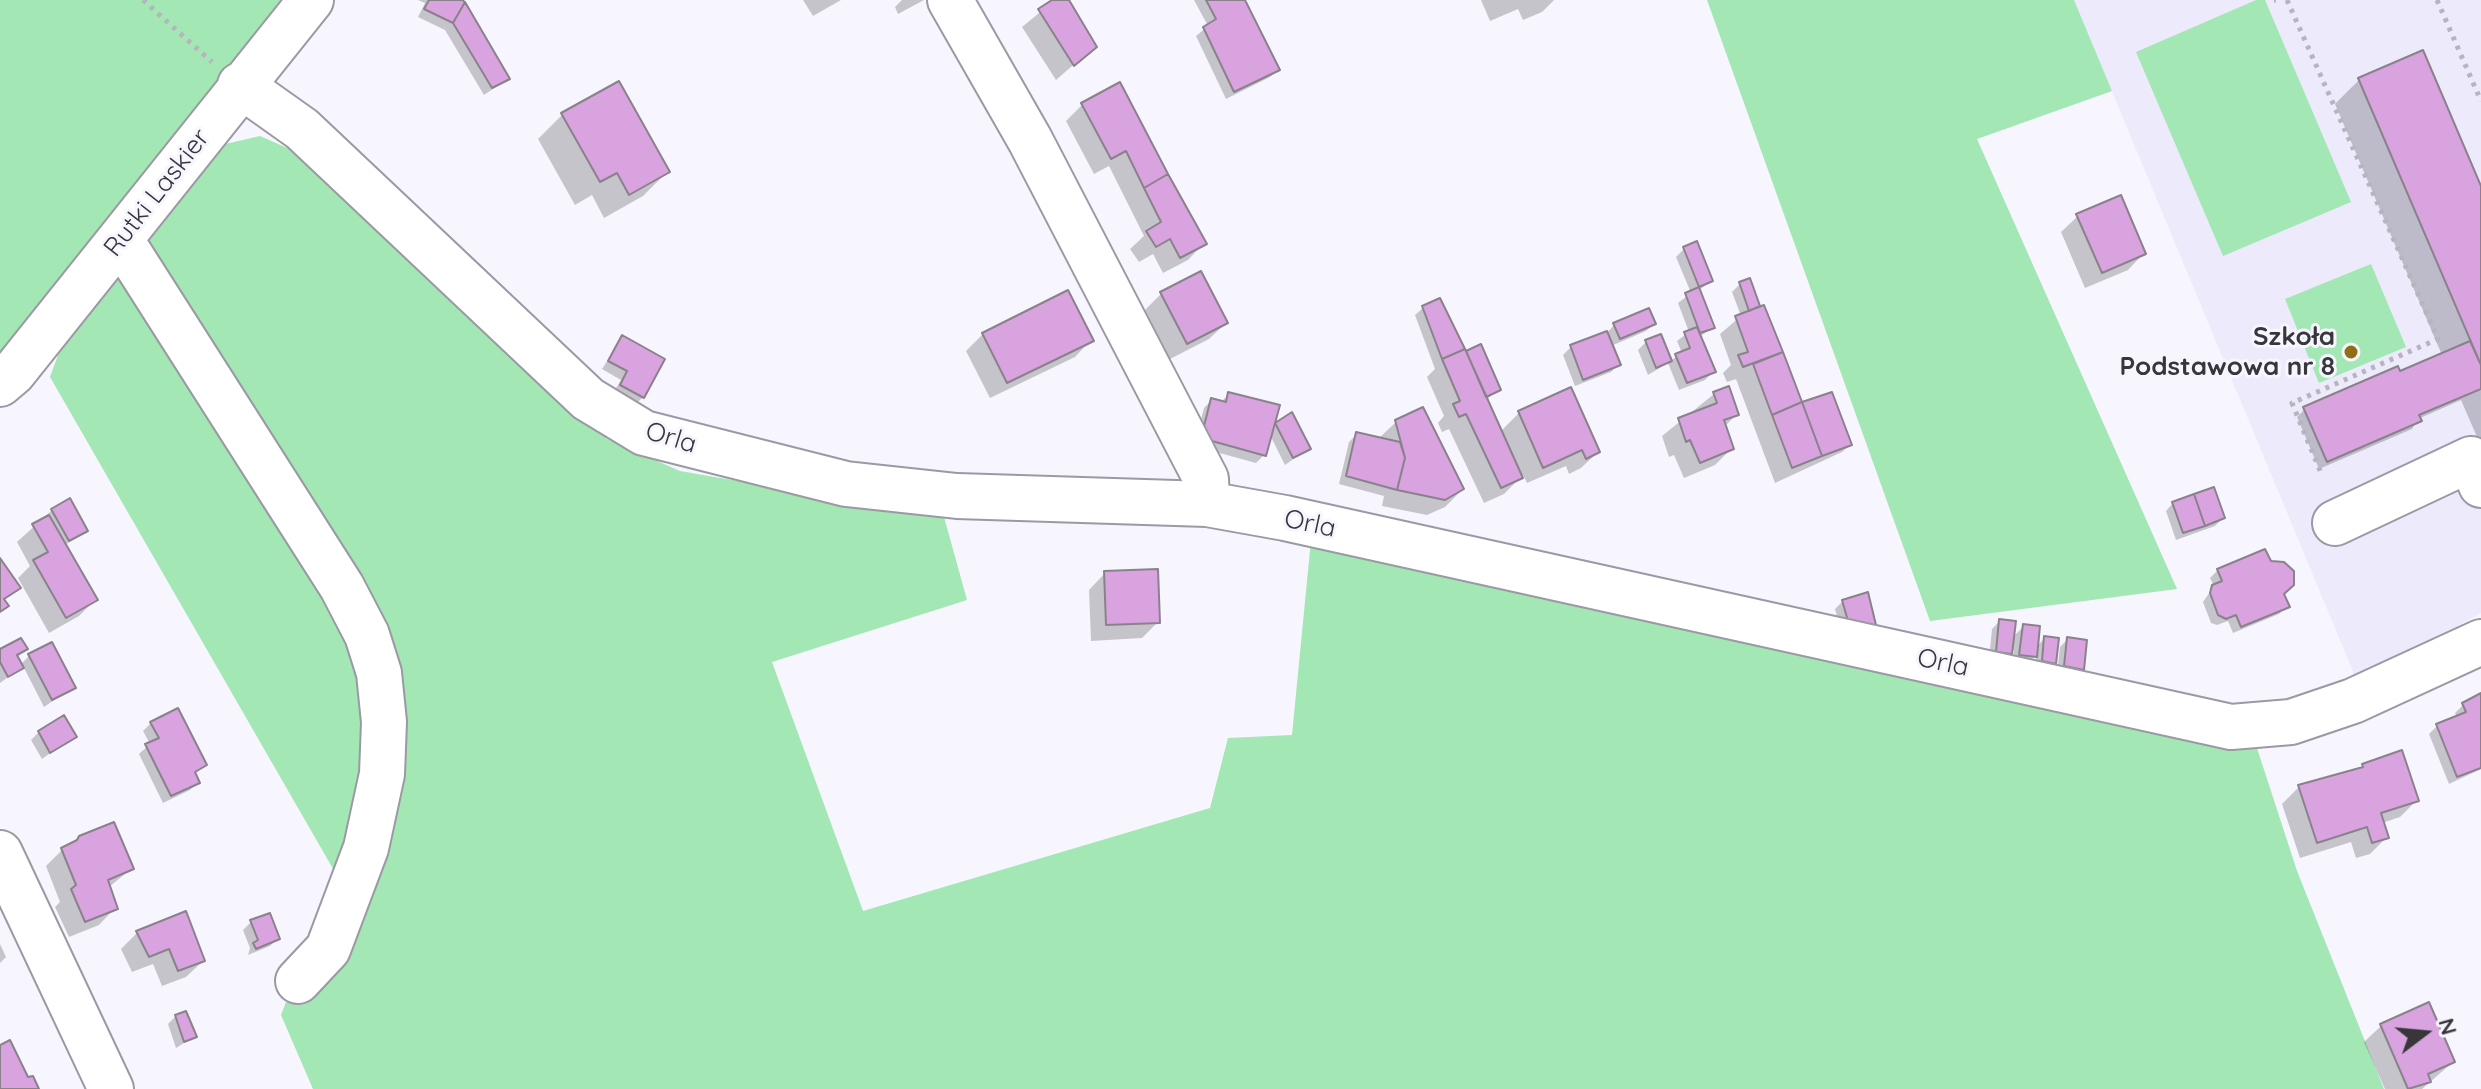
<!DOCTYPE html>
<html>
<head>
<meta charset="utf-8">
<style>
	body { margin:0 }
	#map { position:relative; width:2481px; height:1089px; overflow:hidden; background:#f7f5fe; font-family:Quicksand,sans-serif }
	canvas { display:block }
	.north { position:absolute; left:2385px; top:993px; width:80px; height:80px; -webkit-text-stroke:6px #f7f5fe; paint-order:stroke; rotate:74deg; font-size:22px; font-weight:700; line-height:32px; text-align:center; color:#37363b }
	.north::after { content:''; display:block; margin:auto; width:28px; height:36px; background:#37363b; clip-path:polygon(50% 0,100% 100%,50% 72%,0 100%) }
</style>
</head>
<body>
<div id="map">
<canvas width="2481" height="1089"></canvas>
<div class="north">N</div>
</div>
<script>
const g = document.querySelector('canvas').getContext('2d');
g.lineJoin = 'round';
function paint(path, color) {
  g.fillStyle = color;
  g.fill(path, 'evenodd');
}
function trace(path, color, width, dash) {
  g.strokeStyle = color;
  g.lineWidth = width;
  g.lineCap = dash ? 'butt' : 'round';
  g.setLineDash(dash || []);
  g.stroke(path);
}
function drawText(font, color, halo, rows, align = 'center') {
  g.font = font + ' Quicksand,sans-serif';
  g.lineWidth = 6;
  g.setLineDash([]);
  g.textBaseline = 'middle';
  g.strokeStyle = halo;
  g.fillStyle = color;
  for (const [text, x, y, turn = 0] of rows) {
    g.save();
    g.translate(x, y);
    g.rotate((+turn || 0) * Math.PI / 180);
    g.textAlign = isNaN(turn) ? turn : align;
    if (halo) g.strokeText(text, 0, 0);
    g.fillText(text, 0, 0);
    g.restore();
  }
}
const built = new Path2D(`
	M2074,0H2481V613L2357,681Z`);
const green = new Path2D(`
	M0,0H294L0,357Z
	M1707,0H2074L2112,91L1977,139L2177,589L1930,621Z
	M2256,0H2265L2351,202L2223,256L2136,52Z
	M260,136L303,155L539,369L607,439L680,471L944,517L967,600L772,662L863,911L1210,808L1228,738L1292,735L1311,540L2255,742L2297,871L2384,1089H313L281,1015L336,874L50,377L69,325L217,146Z
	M2371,264L2406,347L2319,383L2285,299Z`);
const shadow = new Path2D(`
	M418,0H458L508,79L484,95L445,30L418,17L425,3Z
	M803,0H841L813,16Z
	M902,0H924L898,14L895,7Z
	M1055,0H1067L1095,46L1056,80L1022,27Z
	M1194,0H1242L1278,70L1270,77L1226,99L1196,36L1208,26Z
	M1481,0H1554L1542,12L1523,20L1518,9L1490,21Z
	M2422,53L2481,191V446L2461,400L2418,419L2412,429L2319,469L2297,417L2305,409L2442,355L2335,104L2359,80Z
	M1119,85L1204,243L1188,260L1163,273L1153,254L1139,262L1130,249L1144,236L1109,166L1094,174L1066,121L1082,105Z
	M562,115L667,172L643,196L604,218L592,195L575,205L538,139Z
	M2078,216L2144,253L2128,270L2085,288L2061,232Z
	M1684,249L1711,281L1698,291L1713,328L1699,337L1713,372L1705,380L1679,390L1668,363L1648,375L1638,350L1646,342L1670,361L1682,353L1677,341L1689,332L1678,303L1691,293L1676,257Z
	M1740,284L1758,305L1752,312L1763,307L1801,406L1850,445L1842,452L1775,483L1736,379L1727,382L1723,373L1731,365L1720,334L1741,316L1732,292Z
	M1161,294L1226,323L1209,339L1170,359L1145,310Z
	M1423,308L1499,389L1486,400L1500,432L1519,413L1598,452L1581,468L1569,474L1566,466L1527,483L1523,475L1504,494L1484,503L1449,429L1442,432L1438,423L1444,416L1427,377L1435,369L1415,315Z
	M1654,324L1646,331L1611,346L1619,364L1611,372L1575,386L1563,355L1571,347L1606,334L1614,325Z
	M983,334L1091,340L1075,357L990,398L966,351Z
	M622,338L643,397L635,405L613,393L621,380L602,369Z
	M1229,394L1272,427L1292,415L1308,449L1285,465L1270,435L1264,455L1256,463L1194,446L1204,408L1212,400L1220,403Z
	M1714,394L1737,414L1724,427L1732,448L1715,465L1684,478L1674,455L1669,457L1662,436Z
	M1422,410L1461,491L1445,507L1427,515L1382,506L1384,496L1339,484L1349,442L1357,434L1378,439L1396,422Z
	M2173,503L2223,518L2215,526L2176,540L2166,511Z
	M52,510L86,530L64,546L95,600L79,616L49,633L18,578L30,566L17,542Z
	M2218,570L2282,594L2287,606L2279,614L2233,633L2228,621L2217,625L2211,623L2203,602L2214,586L2210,578Z
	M1105,573L1158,622L1142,638L1091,641L1089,590Z
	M1843,601L1866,632L1843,639L1835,609Z
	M2000,621L2012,638L2024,626L2036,647L2045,638L2057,661L2047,671L2035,669L2036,655L2027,664L2013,662L2014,650L2002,661L1989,660L1992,629Z
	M2068,639L2082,669L2074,677L2057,673L2060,647Z
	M25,649L17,658L20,665L29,656L73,687L44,707L23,666L0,683V651Z
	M2481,695V769L2449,784L2429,734L2437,726L2457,718L2455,713L2463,705Z
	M151,723L205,765L194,774L198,782L190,790L163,803L139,754L150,744L143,731Z
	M39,732L74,736L42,759L31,740Z
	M2363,765L2417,800L2400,817L2382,823L2387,837L2370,854L2356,858L2351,842L2300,858L2282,804L2299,787L2358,771Z
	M63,849L132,868L108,888L115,908L99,925L69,937L55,907L60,902L46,866Z
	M251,922L278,938L270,946L248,955L250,948L243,930Z
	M137,933L203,961L186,977L162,986L153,964L132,972L121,949Z
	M0,944L6,957L0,963Z
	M176,1016L195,1036L176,1048L168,1024Z
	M2381,1026L2453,1062L2422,1089H2385L2364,1042Z`);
const building = new Path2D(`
	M429,0H462L465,2L453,23L424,9Z
	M1052,0H1069L1097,47L1074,66L1038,9Z
	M1206,0H1245L1280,70L1234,92L1203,27L1216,19Z
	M465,2L510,79L492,88L453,23Z
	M2423,50L2481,186V365L2358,78Z
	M619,81L670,172L629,195L617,173L600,182L561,113Z
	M1120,82L1168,174L1144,188L1126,151L1111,159L1081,103Z
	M1168,174L1207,244L1180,258L1170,239L1156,247L1146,231L1161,222L1144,188Z
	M2121,195L2146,254L2102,273L2076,214Z
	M1697,241L1713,281L1699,287L1683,247Z
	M1201,271L1228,323L1187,344L1160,292Z
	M1750,278L1760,306L1749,311L1739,282Z
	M1699,287L1715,328L1700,333L1685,293Z
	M1068,290L1094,341L1007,383L982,333Z
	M1440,298L1465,349L1442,359L1422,306Z
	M1764,305L1783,352L1743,367L1738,355L1748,352L1735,316Z
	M1649,308L1656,324L1620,339L1613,323Z
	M1697,327L1716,372L1687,383L1675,354L1690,348L1684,332Z
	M1607,331L1621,365L1583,380L1570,345Z
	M1661,334L1672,361L1656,368L1645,340Z
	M622,335L665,359L644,398L620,385L627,371L608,361Z
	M2470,341L2481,365V389L2419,415L2422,421L2327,462L2303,407L2398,366L2400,371Z
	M1481,344L1501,390L1486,397L1466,351Z
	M1465,349L1523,478L1501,488L1466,414L1459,417L1453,404L1460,401L1442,359Z
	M1783,352L1802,402L1772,415L1753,364Z
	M1729,386L1739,415L1724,420L1734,449L1700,463L1690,440L1686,442L1678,418L1717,403L1713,392Z
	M1571,387L1600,452L1586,459L1582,450L1543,468L1518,411Z
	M1228,392L1280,405L1266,456L1201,438L1211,398L1226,402Z
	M1832,392L1852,445L1822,456L1802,402Z
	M1802,402L1822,456L1792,468L1772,415Z
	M1423,407L1464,489L1445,500L1397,490L1405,458L1395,420Z
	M1292,412L1311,449L1293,458L1275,423Z
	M1356,432L1400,442L1405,458L1397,490L1346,476Z
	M2214,487L2225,518L2205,526L2194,494Z
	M2194,494L2205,526L2183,533L2172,502Z
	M70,498L88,531L69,541L51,509Z
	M49,515L98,600L66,618L33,560L48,552L32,524Z
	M2265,549L2271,561L2284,562L2294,571V585L2284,594L2290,607L2241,627L2236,615L2226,619L2218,615L2210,593L2212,585L2222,581L2217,569Z
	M0,558L21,588L4,599L9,606L0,612Z
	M1158,569L1160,623L1106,625L1104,571Z
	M1868,592L1876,625L1851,632L1842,600Z
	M1999,619L2016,621L2012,654L1996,652Z
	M2023,624L2040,626L2037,657L2019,655Z
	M2044,636L2059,638L2056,664L2042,661Z
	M2067,637L2087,640L2084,670L2064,666Z
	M21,638L28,649L17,655L24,668L8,677L0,662V649Z
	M52,642L76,688L52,700L28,654Z
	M2481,693V768L2457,777L2436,724L2466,712L2462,703Z
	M178,708L207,765L195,772L200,783L171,796L145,744L159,738L150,722Z
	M64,715L77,737L50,753L38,731Z
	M2402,750L2419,801L2381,813L2389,838L2372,843L2367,827L2317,843L2298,785L2363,767L2362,764Z
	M114,822L134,869L108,880L118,909L85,922L71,889L76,885L61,848L77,840L79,836Z
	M186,911L205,961L178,971L169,949L149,957L136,931Z
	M270,913L280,939L256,949L253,943L258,940L250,920Z
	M2429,1002L2455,1062L2428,1074L2431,1082L2408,1089L2380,1024Z
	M186,1011L197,1037L184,1042L175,1015Z
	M10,1040L28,1077L33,1076L39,1089H0V1045Z`);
const path = new Path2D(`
	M143,0L212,62
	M2274,0H2276
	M2287,0L2438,339L2292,403L2321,473
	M2437,0L2481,101`);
const minor = new Path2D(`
	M950,0L1030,140L1206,479L1207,504
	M240,85L302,129L588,399L644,433L846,484L957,496L1207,504L1285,518L2231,727L2291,722L2353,701L2481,642
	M121,240L342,587L367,635L379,673L384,722L382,774L366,848L328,949L298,981
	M0,384L13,373L311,0
	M2335,523L2471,459L2481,485
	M0,853L111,1089`);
const markers = [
	[2351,352,8,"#8f7015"]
];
const streetNames = [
	["Rutki Laskier",157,193,-52],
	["Orla",671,438,17],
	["Orla",1310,524,12],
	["Orla",1943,663,12]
];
const poiNames = [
	["Szkoła",2335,337],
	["Podstawowa nr 8",2335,367]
];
paint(built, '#edeafc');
paint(green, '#a2e7b4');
paint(shadow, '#0003');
paint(building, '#d8a3df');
trace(building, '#8a828b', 2);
trace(minor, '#9b99a3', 48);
trace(path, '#b6b4bc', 5, [4, 6]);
trace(minor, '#fff', 44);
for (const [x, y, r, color] of markers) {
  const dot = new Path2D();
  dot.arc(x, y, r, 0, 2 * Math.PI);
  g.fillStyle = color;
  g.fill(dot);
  trace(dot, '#f7f5fe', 3);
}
drawText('26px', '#37363b', '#f7f5fe', streetNames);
drawText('bold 26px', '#37363b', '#f7f5fe', poiNames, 'right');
</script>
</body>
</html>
